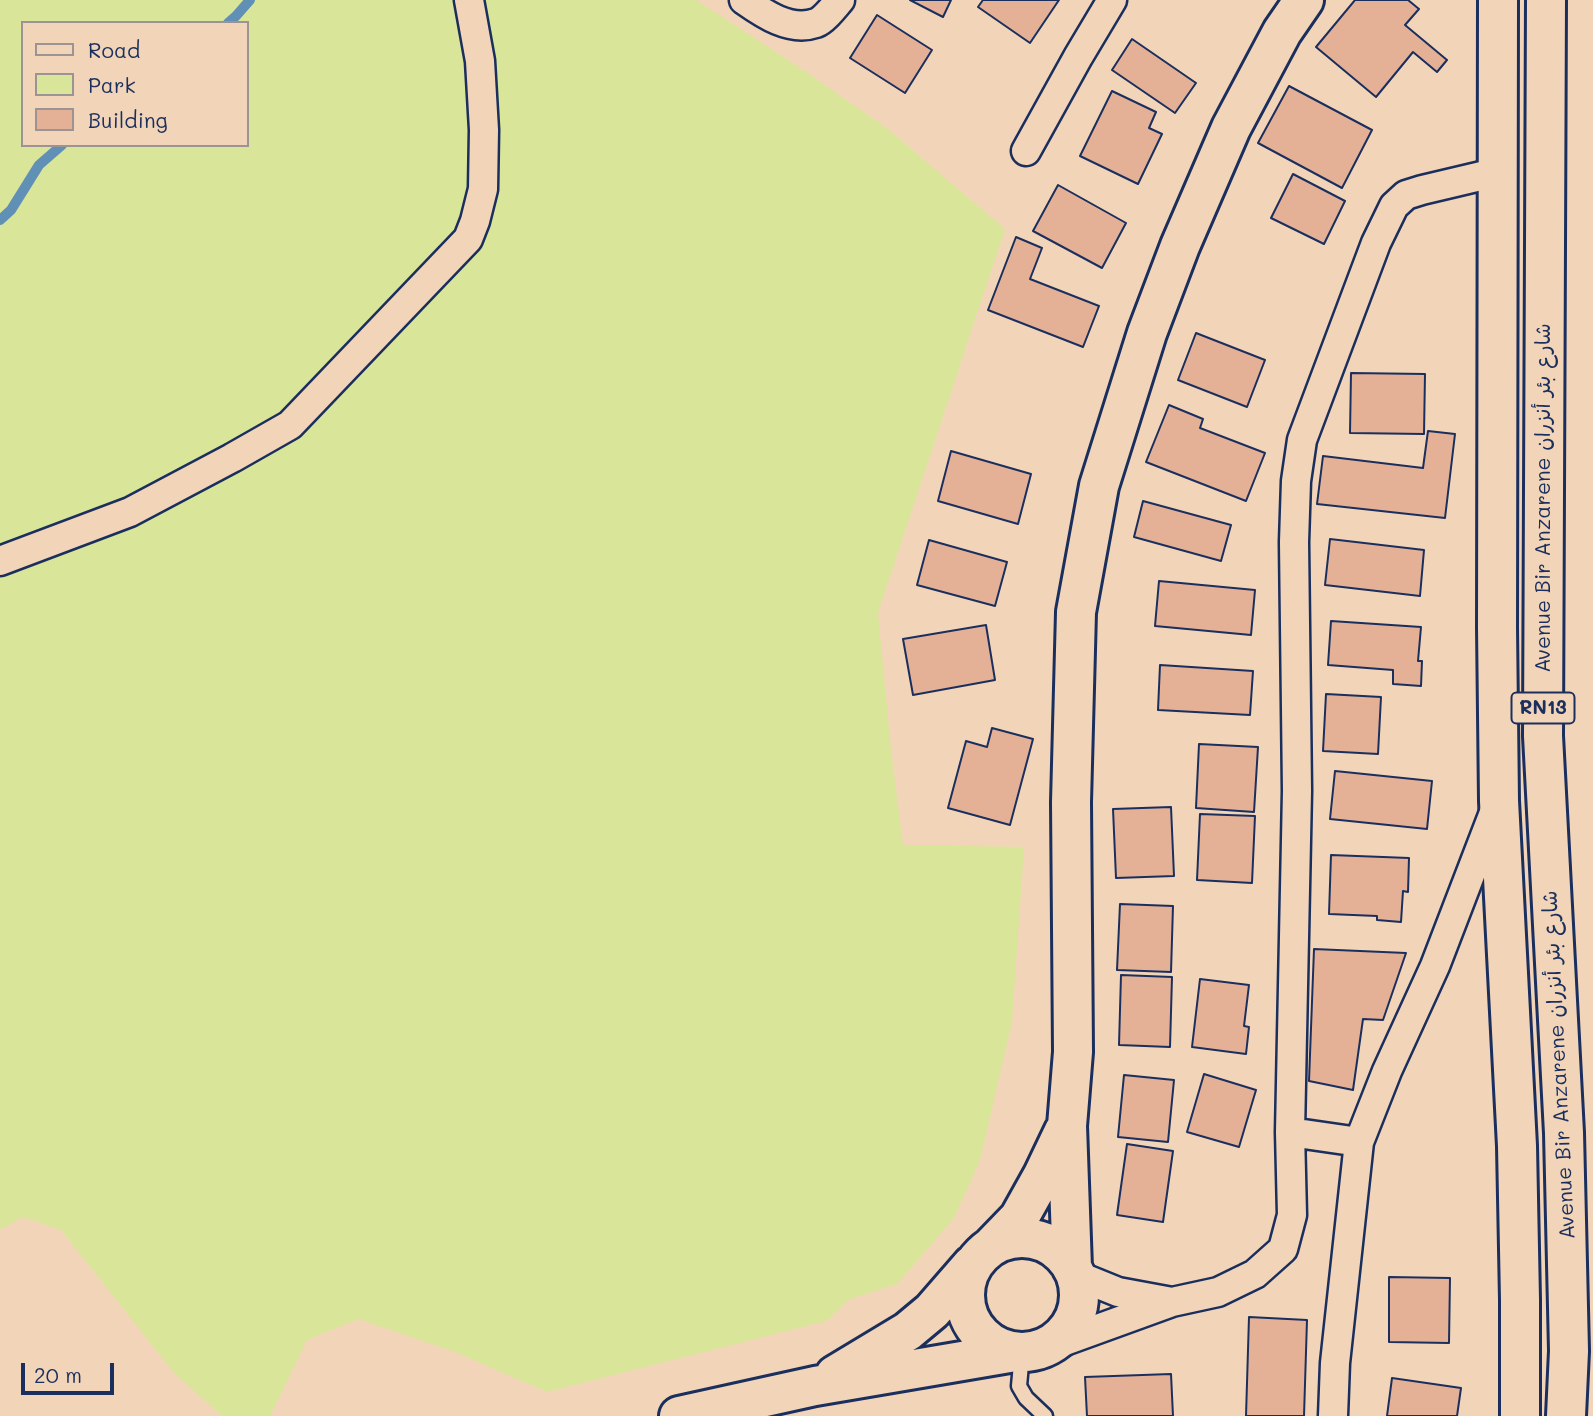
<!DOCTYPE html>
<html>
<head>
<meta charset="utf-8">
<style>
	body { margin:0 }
	#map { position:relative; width:1593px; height:1416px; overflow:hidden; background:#f2d5b8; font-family:Mali,sans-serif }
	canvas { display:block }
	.legend { position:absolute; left:21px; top:21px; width:228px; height:126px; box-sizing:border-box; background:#f2d5b8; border:2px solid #9c9394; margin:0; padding:9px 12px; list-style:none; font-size:21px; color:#1b2f5e }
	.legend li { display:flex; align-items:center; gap:14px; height:35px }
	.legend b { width:35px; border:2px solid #9c9394 }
	.scale { position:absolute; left:21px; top:1363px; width:93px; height:32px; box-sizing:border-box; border:4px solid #1b2f5e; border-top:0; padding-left:9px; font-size:21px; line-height:24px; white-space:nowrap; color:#1b2f5e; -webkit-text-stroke:5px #f2d5b8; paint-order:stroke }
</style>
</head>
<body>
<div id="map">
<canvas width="1593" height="1416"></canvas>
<ul class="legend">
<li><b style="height:9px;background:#f2d5b8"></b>Road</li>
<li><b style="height:19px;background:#d9e598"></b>Park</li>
<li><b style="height:19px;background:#e4b197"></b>Building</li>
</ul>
<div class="scale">20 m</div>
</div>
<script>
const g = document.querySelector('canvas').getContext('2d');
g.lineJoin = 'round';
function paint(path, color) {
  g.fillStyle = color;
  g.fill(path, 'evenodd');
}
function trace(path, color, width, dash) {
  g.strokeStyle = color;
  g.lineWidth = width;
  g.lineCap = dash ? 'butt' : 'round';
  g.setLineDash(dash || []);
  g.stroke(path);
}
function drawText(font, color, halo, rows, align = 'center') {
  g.font = font + ' Mali,"Playpen Sans Arabic",sans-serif';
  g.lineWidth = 5;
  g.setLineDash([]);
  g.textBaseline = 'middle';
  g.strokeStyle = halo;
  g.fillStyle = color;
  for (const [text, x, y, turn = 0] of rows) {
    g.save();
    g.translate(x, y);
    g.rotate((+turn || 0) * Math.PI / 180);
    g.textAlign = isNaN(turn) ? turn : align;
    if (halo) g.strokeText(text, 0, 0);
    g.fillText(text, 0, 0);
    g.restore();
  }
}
const green = new Path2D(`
	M0,0H696L799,67L888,129L1005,229L878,613L891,750L903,845L1024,847L1012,1022L980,1160L954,1218L897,1284L850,1299L826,1321L547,1392L455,1352L358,1319L307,1340L270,1416H222L175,1374L61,1230L23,1217L1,1229L0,1231ZM23,23H247V145H23Z`);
const stream = new Path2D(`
	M228,23L236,16L250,0
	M0,220L11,210L39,165L62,145`);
const building = new Path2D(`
	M910,0H951L943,17Z
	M983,0H1059L1030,43L978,7Z
	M1355,0H1408L1419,9L1405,25L1447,60L1437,72L1413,52L1376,97L1316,47Z
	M877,15L932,50L905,93L850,58Z
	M1132,39L1196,83L1175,113L1112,70Z
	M1289,86L1372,130L1342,188L1258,143Z
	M1112,91L1156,112L1149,128L1162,134L1138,184L1080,156Z
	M1293,174L1345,201L1324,244L1271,218Z
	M1058,185L1126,223L1102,268L1033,231Z
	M1016,237L1042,248L1030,279L1099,306L1083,347L988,310Z
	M1196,333L1265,360L1247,407L1178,380Z
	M1351,373L1425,374L1424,434L1350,433Z
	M1169,405L1203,419L1200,428L1265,453L1246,501L1146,462Z
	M1428,431L1455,434L1445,518L1317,504L1323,456L1423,468Z
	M951,451L1031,474L1018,524L938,501Z
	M1143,501L1231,525L1221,561L1134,537Z
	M1330,539L1424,550L1420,596L1325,585Z
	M929,540L1007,562L995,606L917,585Z
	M1159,581L1255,590L1251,635L1155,626Z
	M1331,621L1421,627L1418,661H1422L1421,686L1393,684V670L1328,665Z
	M986,625L995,680L913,695L903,639Z
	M1160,665L1253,671L1250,715L1158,710Z
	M1326,694L1381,697L1378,754L1323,751Z
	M992,728L1033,739L1010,825L948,808L966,741L987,747Z
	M1199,744L1258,747L1254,812L1196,808Z
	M1335,771L1432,781L1427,829L1330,819Z
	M1171,807L1174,876L1116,878L1113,809Z
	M1200,814L1255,816L1252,883L1197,880Z
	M1331,855L1409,858L1408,892L1403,891L1401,922L1377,920V916L1329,914Z
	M1120,904L1173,906L1171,972L1117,970Z
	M1314,949L1406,953L1383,1020L1363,1019L1353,1090L1309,1081Z
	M1121,975L1172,977L1170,1047L1119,1045Z
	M1200,979L1249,985L1244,1026L1249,1027L1246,1054L1192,1047Z
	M1204,1074L1256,1090L1239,1147L1187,1132Z
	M1124,1075L1174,1080L1168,1142L1118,1137Z
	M1127,1144L1173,1151L1163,1222L1117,1215Z
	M1389,1277L1450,1278L1449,1343L1389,1342Z
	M1249,1317L1307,1320L1304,1416H1246Z
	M1171,1374L1173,1416H1087L1085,1377Z
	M1392,1378L1461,1388L1457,1416H1387Z`);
const service = new Path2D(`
	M1022,1353L1019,1386L1026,1398L1045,1416`);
const minor = new Path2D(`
	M744,0C764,14 790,32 816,23C824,20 834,7 840,0
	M1026,151L1078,57L1112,0
	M0,561L130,512L232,458L290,425L468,239L475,221L483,189L484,130L480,61L469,0
	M1290,1132L1359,1142
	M1076,1275L1118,1292L1172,1302
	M1048,1347L1172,1302L1218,1292L1255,1274L1283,1249L1292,1215L1290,1132L1297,791L1294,542L1296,481L1302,440L1376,243L1394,206L1406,195L1422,190L1498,172
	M1333,1416L1335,1363L1359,1142L1387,1071L1435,966L1495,810`);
const secondary = new Path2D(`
	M965 1295a57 57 0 1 1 114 0a57 57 0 1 1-114 0Z
	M991,1247L1019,1218L1043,1175L1064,1131
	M1072,1268L1067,1126L1073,1052L1071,802L1076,612L1099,486L1147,333L1180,246L1231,128L1282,32L1304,0
	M835,1375L908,1331L932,1311L972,1265
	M679,1416L815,1386L1015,1352`);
const primary = new Path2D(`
	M1498,0L1497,627L1499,801L1517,1146L1520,1300V1416
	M1546,0L1543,736L1564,1133L1569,1351L1566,1416`);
const shields = [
	[1543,708,63]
];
const shieldNames = [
	["RN13",1543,708]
];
const streetNames = [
	["Avenue Bir Anzarene شارع بئر أنزران",1544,498,-90],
	["Avenue Bir Anzarene شارع بئر أنزران",1559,1065,-93]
];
paint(green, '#d9e598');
trace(stream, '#6190b6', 10);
paint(building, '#e4b197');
trace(building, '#1b2f5e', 2);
trace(service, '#1b2f5e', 19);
trace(minor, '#1b2f5e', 33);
trace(secondary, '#1b2f5e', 44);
trace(primary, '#1b2f5e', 44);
trace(service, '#f2d5b8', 14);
trace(minor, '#f2d5b8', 28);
trace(secondary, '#f2d5b8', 38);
trace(primary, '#f2d5b8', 38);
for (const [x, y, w] of shields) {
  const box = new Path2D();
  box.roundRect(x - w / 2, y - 15.5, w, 31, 5);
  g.fillStyle = '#f2d5b8';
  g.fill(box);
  trace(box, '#1b2f5e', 2);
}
drawText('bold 19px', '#1b2f5e', null, shieldNames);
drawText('21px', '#1b2f5e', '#f2d5b8', streetNames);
</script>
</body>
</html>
